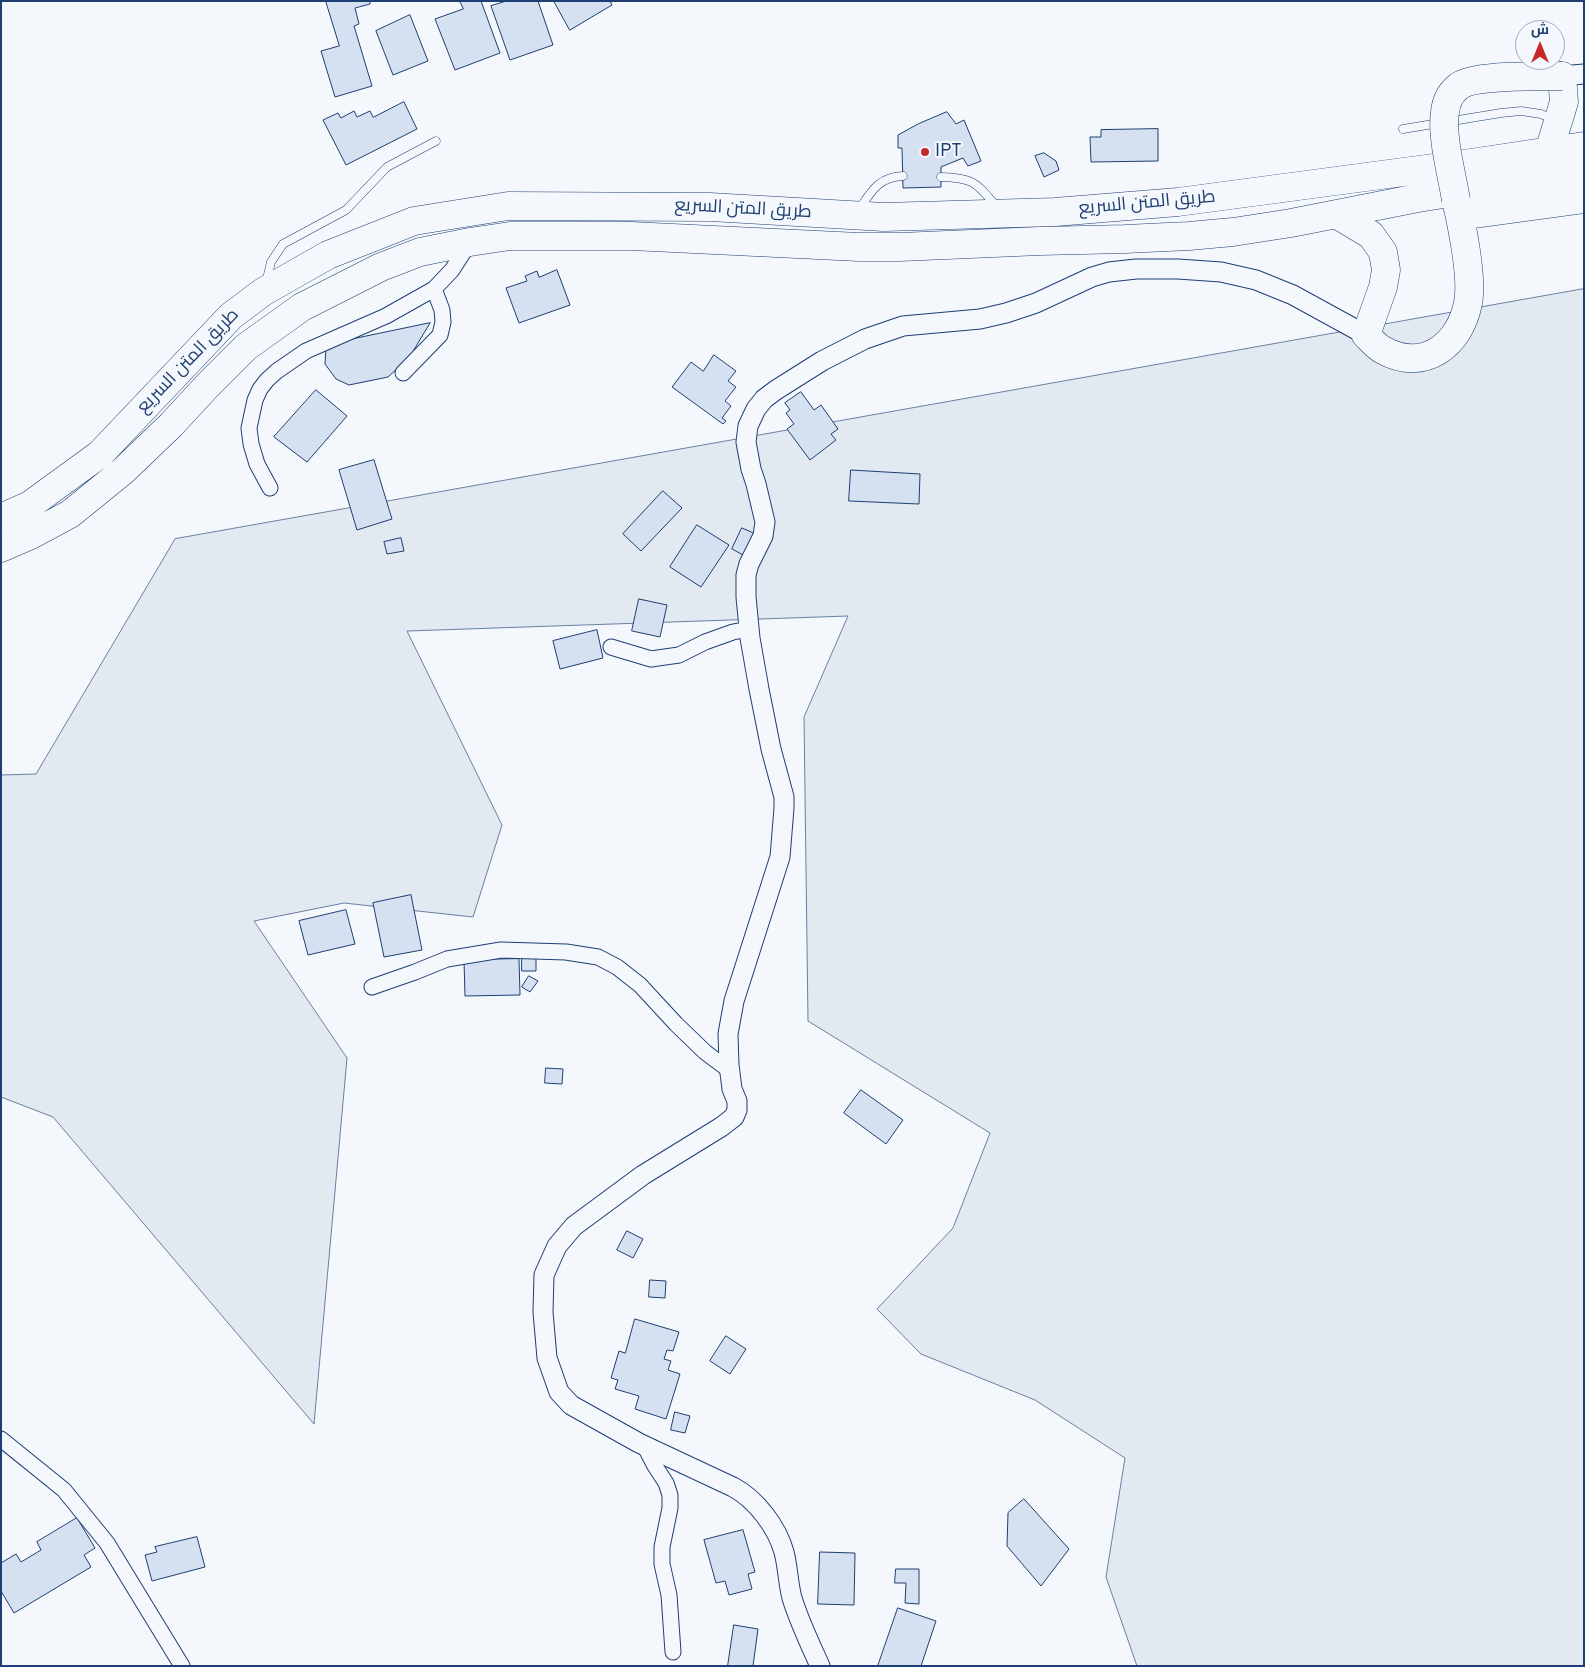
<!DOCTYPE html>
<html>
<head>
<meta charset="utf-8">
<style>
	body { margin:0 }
	#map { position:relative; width:1585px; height:1667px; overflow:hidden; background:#f4f7fb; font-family:Overpass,Cairo,sans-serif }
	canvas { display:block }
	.frame { position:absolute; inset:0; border:2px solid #1d3f73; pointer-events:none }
	.north { position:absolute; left:1515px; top:20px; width:50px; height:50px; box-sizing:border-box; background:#f4f7fb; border:1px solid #9eadc5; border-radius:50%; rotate:0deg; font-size:14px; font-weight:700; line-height:20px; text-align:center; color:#1d3f73 }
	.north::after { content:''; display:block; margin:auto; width:18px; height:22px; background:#c62828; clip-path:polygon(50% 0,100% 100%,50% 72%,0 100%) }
</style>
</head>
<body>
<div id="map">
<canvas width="1585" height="1667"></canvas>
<div class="frame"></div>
<div class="north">ش</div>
</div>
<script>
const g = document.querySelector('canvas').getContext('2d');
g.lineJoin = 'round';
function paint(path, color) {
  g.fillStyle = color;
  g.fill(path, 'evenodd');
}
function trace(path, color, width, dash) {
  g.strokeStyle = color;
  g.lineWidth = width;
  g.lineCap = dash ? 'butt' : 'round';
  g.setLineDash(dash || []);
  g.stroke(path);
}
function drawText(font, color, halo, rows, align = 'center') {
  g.font = font + ' Overpass,Cairo,sans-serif';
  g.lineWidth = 4;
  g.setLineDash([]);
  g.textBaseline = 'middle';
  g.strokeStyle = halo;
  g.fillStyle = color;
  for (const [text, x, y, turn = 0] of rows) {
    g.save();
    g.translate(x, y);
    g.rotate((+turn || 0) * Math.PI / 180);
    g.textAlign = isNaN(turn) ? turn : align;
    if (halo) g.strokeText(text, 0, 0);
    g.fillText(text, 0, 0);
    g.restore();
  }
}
const green = new Path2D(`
	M1584,289V1666H1137L1106,1577L1125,1458L1035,1400L921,1354L877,1309L953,1228L990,1133L808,1021L804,717L848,616L407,631L502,825L473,917L344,903L254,921L347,1058L314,1424L53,1117L1,1097V775L36,774L175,539Z`);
const building = new Path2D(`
	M326,1H370V4L355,8L359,24L354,26L372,86L335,97L321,51L339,46Z
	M460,1H481L500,53L455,70L435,19L463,9Z
	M507,1H538L553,45L510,60L491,6Z
	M554,1H610L612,5L570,30Z
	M410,15L428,61L393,75L376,31Z
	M404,102L417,129L346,165L323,120L338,113L341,118L354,111L357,117L370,111L373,117Z
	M947,112L956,124L964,120L981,161L968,166L963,158L941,167V187L903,188L902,148H898V135L918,124Z
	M1158,129V161L1091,162L1090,137H1101V130Z
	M1044,153L1056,161L1059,170L1044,177L1035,156Z
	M557,270L570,305L519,323L506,288L527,281L525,276L537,271L539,277Z
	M430,323L409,358L388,377L349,385L336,379L325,364L326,348L352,339Z
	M714,355L736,371L728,381L736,387L725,401L731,406L722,418L726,421L723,424L672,387L691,362L703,371Z
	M316,390L347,416L307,462L274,437Z
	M801,392L814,410L821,405L838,429L831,434L836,440L810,460L787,429L794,424L786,413L790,410L785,403Z
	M374,460L392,519L357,530L339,470Z
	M851,470L920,474L919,504L849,501Z
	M663,491L682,508L641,551L623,534Z
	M697,525L729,545L701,587L670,567Z
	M742,528L758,535L747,557L732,549Z
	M401,538L404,551L387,554L384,542Z
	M639,599L667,605L660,637L632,631Z
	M597,630L603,658L560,669L553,641Z
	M411,895L422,950L384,957L373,903Z
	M346,910L355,944L308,955L299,921Z
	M522,957H536V971H522Z
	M519,959L520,995L465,996L464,960Z
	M529,976L538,981L530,992L522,987Z
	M546,1068L563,1069L562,1084L545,1083Z
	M861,1090L903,1120L886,1144L844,1113Z
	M627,1231L643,1239L633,1258L617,1250Z
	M650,1280L666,1281L665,1298L649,1297Z
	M635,1319L679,1332L673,1351L667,1350L664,1359L671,1361L668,1370L680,1374L666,1419L635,1409L639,1396L615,1389L618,1380L611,1378L619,1351L625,1353Z
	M726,1336L746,1349L730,1374L710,1361Z
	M675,1412L690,1416L685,1433L671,1430Z
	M1024,1499L1069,1549L1041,1586L1007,1546L1008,1513Z
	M77,1518L95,1548L84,1555L91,1567L14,1613L1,1591V1563L16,1554L21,1562L41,1550L37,1542Z
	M743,1530L755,1572L748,1574L752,1589L729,1595L725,1581L716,1583L704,1540Z
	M197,1537L205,1567L152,1581L145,1555L157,1552L155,1547Z
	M820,1552L855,1553L854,1605L818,1604Z
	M896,1569H919V1604L905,1603L906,1583H895Z
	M898,1608L936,1621L921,1666H878Z
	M734,1625L758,1629L753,1666H728Z`);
const service = new Path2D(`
	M1403,129L1501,113L1521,111L1541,114L1555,120
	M941,177C975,178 976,183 997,207
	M858,211C871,192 878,177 903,176
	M266,283L271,262L283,244L346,210L387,167L436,141`);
const minor = new Path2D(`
	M403,373L440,335L443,322L442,310L434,289
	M270,488L257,464L251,444L249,428L255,400L260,389L267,380L277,371L306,351L386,316L434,289L452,270L470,242
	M611,647L651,659L679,655L705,642L733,632L749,629
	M372,987L415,972L447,959L501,950L566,952L598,957L617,967L640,985L676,1024L705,1052L729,1070
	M1,1439L64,1490L107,1543L182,1666
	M644,1445L655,1466L666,1483L670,1495V1508L662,1547V1564L669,1595L673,1652`);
const tertiary = new Path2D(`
	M1562,76L1584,74
	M820,1666C810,1644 799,1621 792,1598C788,1583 788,1567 784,1552C777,1527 756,1499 733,1487L639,1443L571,1405L559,1392L547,1358L543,1312L544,1275L557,1246L574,1226L643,1175L721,1127L734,1117L737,1110V1101L732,1089L729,1065L728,1034L734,1001L780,857L784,808V797L771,749L759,689L750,638L746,597V575L749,564L763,536L765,522L756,484L751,469L746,442L748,426L756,409L764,399L776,390L822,361L865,339L903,326L980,319L1006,313L1036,303L1092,277L1109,272L1136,269H1178L1221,272L1256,280L1293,295L1366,335`);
const motorway = new Path2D(`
	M1549,151L1564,102L1562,76
	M1336,214L1371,235L1383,252L1386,270L1383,287L1366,335C1371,340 1377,347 1383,350C1424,373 1460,345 1468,303C1473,279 1462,225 1456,200
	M1460,216L1584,199
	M1,518L30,505L100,454L231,316L263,292L328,255L414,221L508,206L710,207L884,217L1055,212L1178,202L1471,163L1584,146
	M1,548L31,535L70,514L123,471L171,425L208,385L246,347L302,307L381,267L420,252L470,242L510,236H631L859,247H900L1040,241L1125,239L1189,236L1233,232L1291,223L1418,198L1584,172`);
const motorwayBridge = new Path2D(`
	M1456,200C1452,175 1441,136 1445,112C1446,102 1450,93 1459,86C1476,74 1539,77 1562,76`);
const markers = [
	[925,152,5,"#c62828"]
];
const poiNames = [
	["IPT",935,152]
];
const streetNames = [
	["طريق المتن السريع",1147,204,-5],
	["طريق المتن السريع",743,210,3],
	["طريق المتن السريع",189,362,-46]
];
paint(green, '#e3e9f0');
trace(green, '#687fa3', 1);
paint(building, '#d5e0f0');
trace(building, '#1d3f73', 1);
trace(service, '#1d3f73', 9);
trace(minor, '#1d3f73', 17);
trace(tertiary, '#1d3f73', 21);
trace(motorway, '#1d3f73', 29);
trace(service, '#f4f7fb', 8);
trace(minor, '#f4f7fb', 15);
trace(tertiary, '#f4f7fb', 19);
trace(motorway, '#f4f7fb', 28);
trace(motorwayBridge, '#1d3f73', 29, []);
trace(motorwayBridge, '#f4f7fb', 28);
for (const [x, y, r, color] of markers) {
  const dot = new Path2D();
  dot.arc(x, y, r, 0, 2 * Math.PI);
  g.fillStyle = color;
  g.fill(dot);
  trace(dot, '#f4f7fb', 2);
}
drawText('18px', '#1d3f73', '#f4f7fb', poiNames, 'left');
drawText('18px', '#1d3f73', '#f4f7fb', streetNames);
</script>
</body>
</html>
